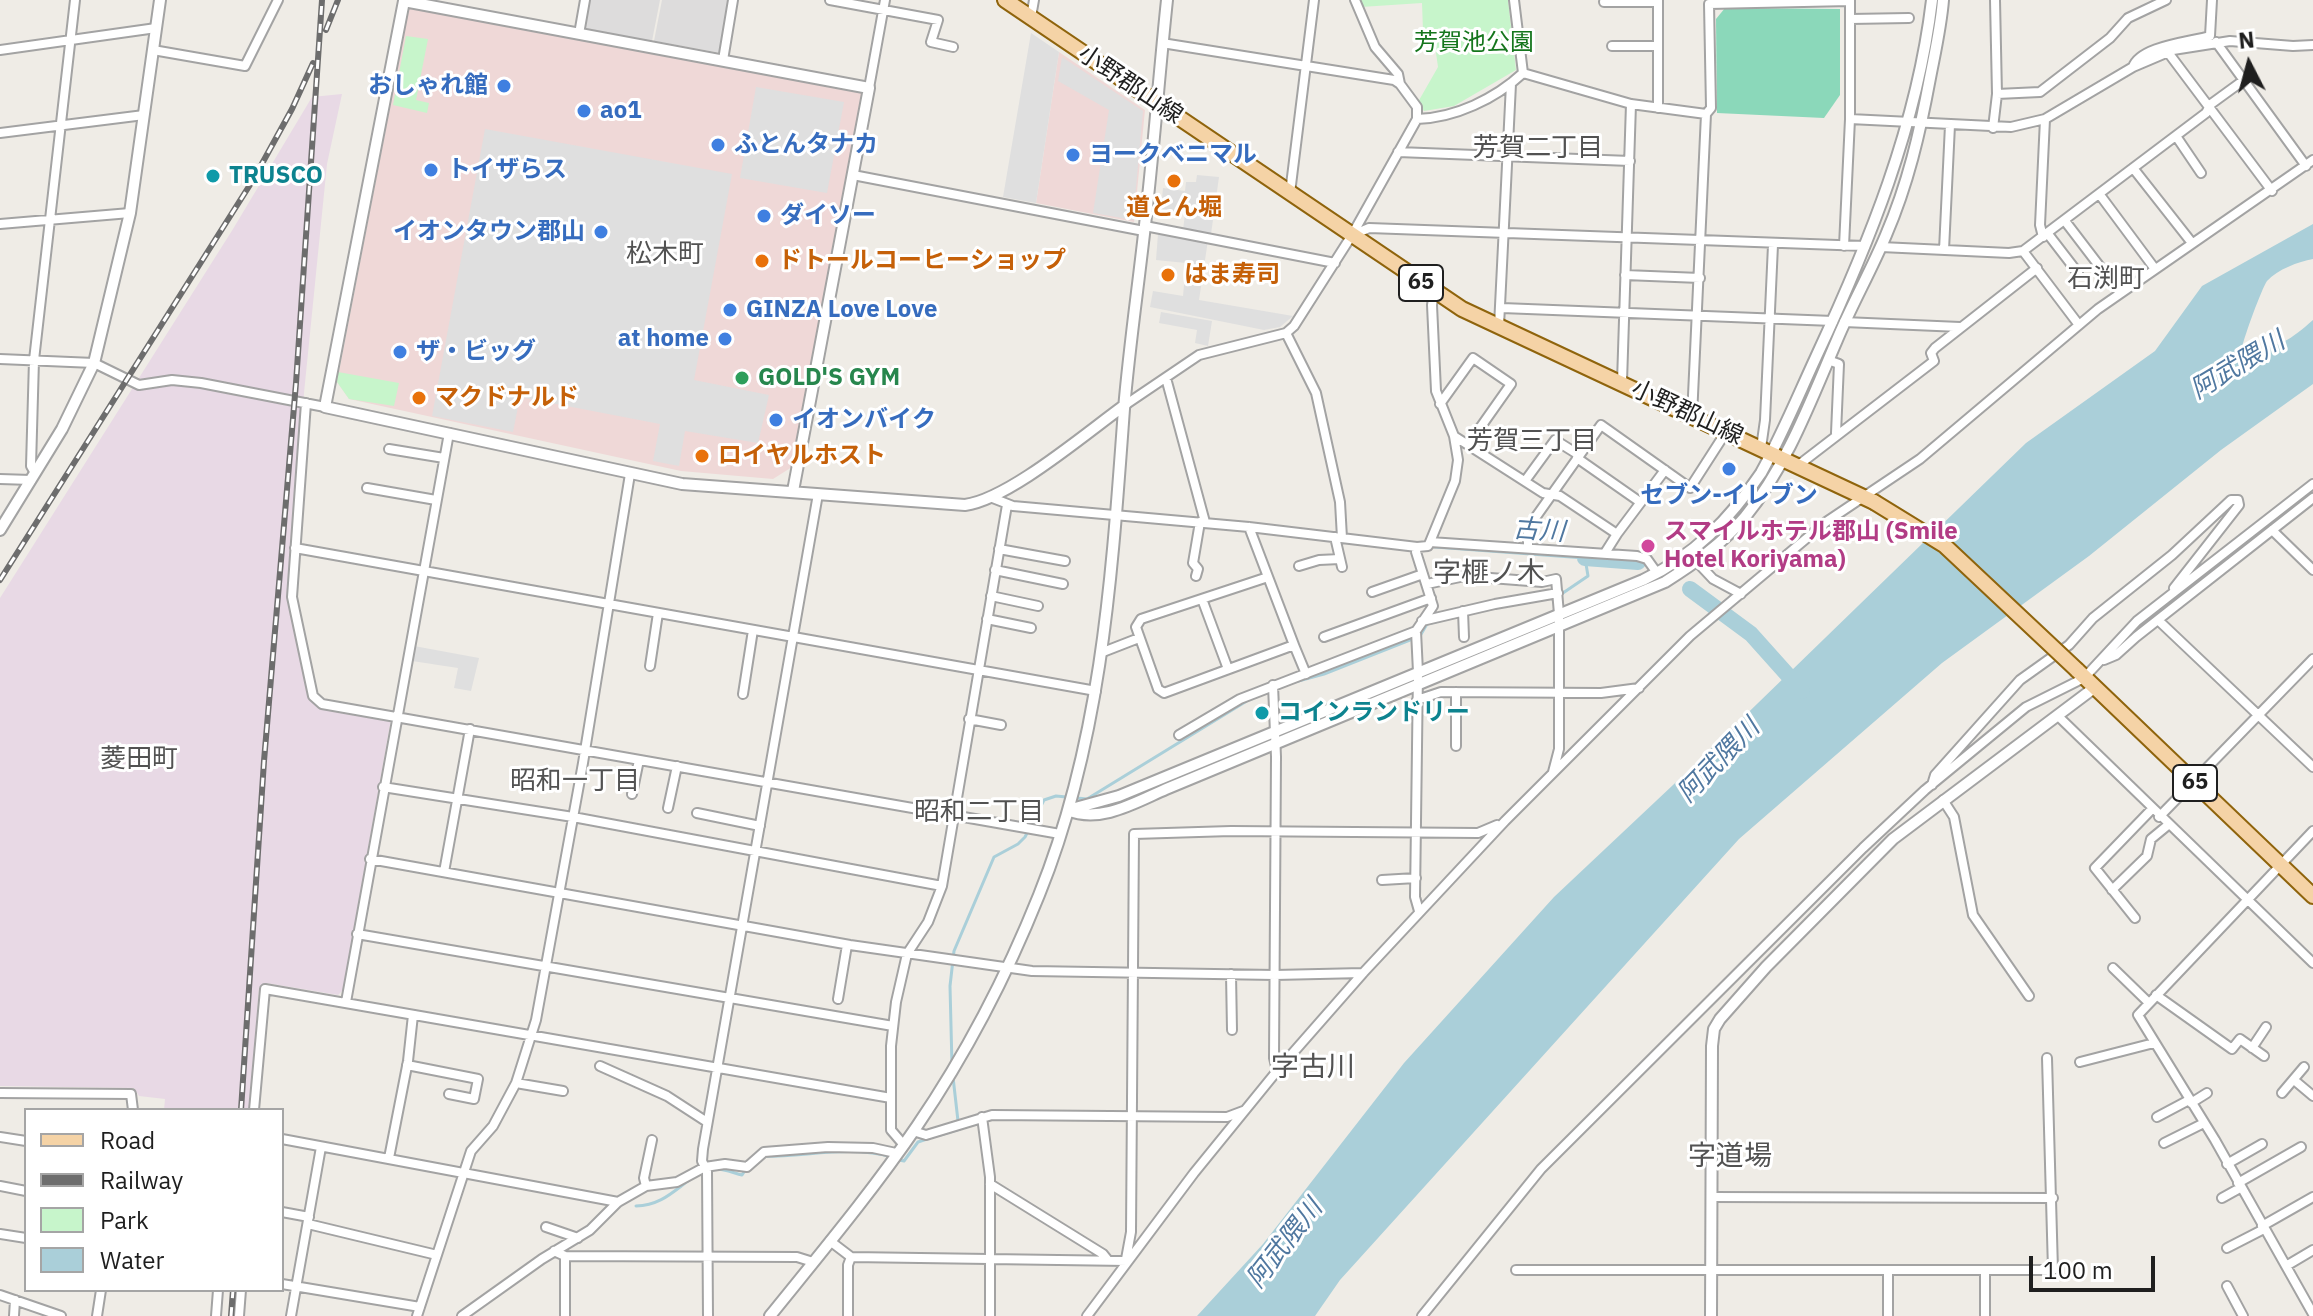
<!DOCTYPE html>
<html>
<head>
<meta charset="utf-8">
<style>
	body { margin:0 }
	#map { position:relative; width:2313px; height:1316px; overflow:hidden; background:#efece6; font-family:"IBM Plex Sans",sans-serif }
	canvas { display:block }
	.legend { position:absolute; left:24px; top:1108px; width:260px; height:184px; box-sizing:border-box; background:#fff; border:2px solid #a5a5a5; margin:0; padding:10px 14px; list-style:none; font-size:24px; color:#1f1f1f }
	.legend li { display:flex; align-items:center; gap:16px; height:40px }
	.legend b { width:40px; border:2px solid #a5a5a5 }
	.north { position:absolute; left:2209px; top:24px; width:80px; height:80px; -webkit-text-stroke:6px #fff; paint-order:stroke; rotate:354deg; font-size:22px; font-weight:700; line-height:32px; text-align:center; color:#1f1f1f }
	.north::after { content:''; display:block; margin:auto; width:28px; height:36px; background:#1f1f1f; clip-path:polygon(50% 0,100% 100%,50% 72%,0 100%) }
	.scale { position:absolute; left:2029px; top:1256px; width:126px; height:36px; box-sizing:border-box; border:4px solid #1f1f1f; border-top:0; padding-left:10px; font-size:24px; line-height:28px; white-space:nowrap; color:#1f1f1f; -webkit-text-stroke:6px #fff; paint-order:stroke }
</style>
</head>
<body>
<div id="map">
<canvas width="2313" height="1316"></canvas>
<ul class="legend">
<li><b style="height:10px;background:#f5d3a6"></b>Road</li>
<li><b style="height:10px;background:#6d6d6d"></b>Railway</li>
<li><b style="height:22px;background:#c7f5cb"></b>Park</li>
<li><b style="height:22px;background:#aacfd9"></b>Water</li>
</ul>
<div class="north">N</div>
<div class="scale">100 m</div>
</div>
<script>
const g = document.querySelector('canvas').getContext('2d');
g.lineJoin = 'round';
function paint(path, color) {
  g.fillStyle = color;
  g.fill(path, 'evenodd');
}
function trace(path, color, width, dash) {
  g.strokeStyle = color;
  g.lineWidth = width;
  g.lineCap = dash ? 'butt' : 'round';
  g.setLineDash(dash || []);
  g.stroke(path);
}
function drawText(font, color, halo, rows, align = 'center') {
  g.font = font + ' "IBM Plex Sans","Noto Sans JP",sans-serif';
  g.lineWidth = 6;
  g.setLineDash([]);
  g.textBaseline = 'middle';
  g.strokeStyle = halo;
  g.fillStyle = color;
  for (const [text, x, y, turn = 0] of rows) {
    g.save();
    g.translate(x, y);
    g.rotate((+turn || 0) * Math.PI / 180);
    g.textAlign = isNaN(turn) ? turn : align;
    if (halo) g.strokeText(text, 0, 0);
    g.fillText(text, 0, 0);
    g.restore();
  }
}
const residential = new Path2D(`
	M590,0H660L652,41L584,28Z
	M662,0H731L721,53L654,41Z`);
const commercial = new Path2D(`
	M409,8L862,92L792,467L773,479L681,471L349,399L337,382Z
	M1059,52L1145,110L1134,222L1036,203Z`);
const industrial = new Path2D(`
	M342,94L327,164L304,393L289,599L308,697L321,709L391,719L343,990L338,995L266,983L259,988L250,1110H164L165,1099L139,1096L134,1088L0,1086V598L233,229L312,97Z`);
const park = new Path2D(`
	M1358,0H1508L1516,70L1454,106L1424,111L1418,102L1438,67L1435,46L1423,31L1422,3L1361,7Z
	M406,36L428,39L416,100L429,103L427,113L393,105Z
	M338,372L399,383L394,406L349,399L337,382Z`);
const pitch = new Path2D(`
	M1725,8L1840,9V95L1824,118L1717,113L1716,19Z`);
const parking = new Path2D(`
	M1031,33L1059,52L1036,203L1003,197Z
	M1062,57L1143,111L1133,220L1093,213L1109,110L1058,81Z
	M756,87L844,102L827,193L740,178Z
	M485,129L732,174L694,380L769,395L758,443L685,431L679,466L653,461L660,424L520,397L513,432L432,416Z
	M1197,175L1219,177L1211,234L1183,230L1185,214L1161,209L1163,188L1185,191L1186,182H1196Z
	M1160,232L1208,240L1199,300L1293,316L1280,327L1264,330L1150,307L1153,291L1183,296L1186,263L1156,260L1158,234Z
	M1161,312L1212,321L1208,346L1195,343L1197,330L1159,323Z
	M414,646L479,658L471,691L454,688L458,668L412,661Z`);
const water = new Path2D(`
	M2313,224V259C2298,262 2278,269 2267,281C2262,288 2244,337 2242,348C2276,350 2288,342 2313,320V384L2221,450L2089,556L1942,663L1739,839L1340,1280L1315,1316H1197L1263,1244L1404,1063L1554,897L1690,769L2026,443L2155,351L2202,286Z`);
const stream = new Path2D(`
	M1435,547L1585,558L1588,576L1560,595
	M1291,683L1324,674L1420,636L1427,624L1443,620
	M952,1066L950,986L954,951L994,857L1018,844L1025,837L1044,800L1056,796L1087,799L1250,699
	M953,1077L958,1121
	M940,1135L960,1129
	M899,1160L904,1161L918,1142L933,1137
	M748,1162L754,1156C799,1159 846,1144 892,1157
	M636,1206C674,1205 684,1172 717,1169C724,1169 734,1173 742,1175L746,1169`);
const river = new Path2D(`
	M1585,558L1638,562
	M1690,589L1751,634L1802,691`);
const minor = new Path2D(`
	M830,0L938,20L931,42L953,47
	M1355,0L1375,47L1398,74L1400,84L1417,107V119
	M1514,0L1523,73
	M1658,0V108
	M1604,2H1658
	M1031,17L1034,0
	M1850,19L1909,18
	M579,34L585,0
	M2216,42L2306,166
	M1162,43L1394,80L1400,84
	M1612,46H1658
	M2164,47L2272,191
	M0,50L156,28
	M153,50L245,66L278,0
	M723,60L733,0
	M2133,67C2140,46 2190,42 2210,36L2212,0
	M1523,73L1631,104L1706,114
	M869,88L885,0
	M1997,94L2040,92L2110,38L2128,18L2166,0
	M1850,119L2011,127L2045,119L2133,67L2173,50L2230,41L2293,46L2313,45
	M1993,128L1997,94L1995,0
	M0,133L144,115
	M2176,136L2201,173
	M1398,152L1630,161
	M2133,168L2192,243
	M853,175L1144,231
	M1290,193L1314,0
	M2100,195L2155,269
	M2065,221L2120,293
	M0,224L130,213
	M1145,226L1335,263
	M2048,234L2078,273
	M1353,235L1369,228L1865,246
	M2043,237L2040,225L2045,119
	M1844,246L1850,119V0
	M1881,247L2009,253L2023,251L2079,325
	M1944,250L1950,125
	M2023,251L2206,113L2211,104L2244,80
	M1625,275L1700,278
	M1502,308L1833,321
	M1844,322L1960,327
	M1499,326L1511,84
	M1286,333L1316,393L1340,502L1342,538
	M0,359L94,363L139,385L172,380L201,383L325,407
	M1828,360L1839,364L1836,433
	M1166,378L1205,522
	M1622,382L1631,104
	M306,403L292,597L313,696L322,704L1060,834
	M1440,404L1473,358L1511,384L1468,445
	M1125,405L1199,355L1286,333L1294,326L1352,235L1417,119C1455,118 1495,99 1523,73
	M1692,417L1706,114L1711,108L1709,4L1850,1
	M1454,436L1543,493L1560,496L1617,534L1665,470
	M1761,448L1765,420L1773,245
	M389,449L444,458
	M1577,458L1640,502
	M1796,467L1934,361L1931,353L1935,348L2037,268
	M35,473L31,466L34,360L75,0
	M0,479L31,480
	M1525,481L1555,440L1579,455
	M367,488L436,500
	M990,497L1013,506L1249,527L1417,547L1428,546L1430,542L1637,556L1647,559L1657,573
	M1249,527L1294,645L1164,693L1158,689L1136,627L1141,619L1268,577
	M2272,530L2313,570
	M1335,537L1342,567
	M1430,542L1455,481L1458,460L1454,436L1436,391L1432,305L1434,292
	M1417,547L1416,552L1433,606L1416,631L1418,672L1415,897L1419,911
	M295,548L1096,691
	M1528,548V528L1601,425L1690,488L1726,432
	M999,549L1065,561
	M1605,553L1617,534
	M1697,562L1713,579L1741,594
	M1299,566L1319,560L1340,559
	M995,570L1063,584
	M1196,576L1198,569L1193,563L1200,522
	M1427,584L1465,576L1542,582L1556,579L1559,614V749L1553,772
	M1372,592L1423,574
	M991,596L1038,606
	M1202,599L1228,669
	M1463,611L1464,637
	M987,619L1031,628
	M2158,620L2313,767
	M1422,621L1495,604L1558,593
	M1324,637L1431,598
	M1294,645L1306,674
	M1103,652L1139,638
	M2104,660L2116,655L2136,637L2313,498
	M650,666L658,613
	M1273,685L1276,757L1274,1058L1277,1071
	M1456,692V746
	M743,694L753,630
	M1417,700L1441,692L1601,693L1639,688
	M2058,716L2313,963
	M969,719L1001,725
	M1179,735L1240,699L1416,631
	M1932,785L1935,775L2020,680L2069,645L2093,618L2172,555L2231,500H2238L2239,505L2174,588
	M383,787L573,817L942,886
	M632,794L639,760
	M1943,800L1954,817L1973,915L2029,996
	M668,808L677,766
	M697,813L760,826
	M2159,817L2313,659
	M2313,831L2138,1015L2215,1140L2313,1314
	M370,859L850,945L1032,971L1275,975L1363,973
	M444,872L470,729
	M1382,880L1416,878
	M2112,890L2147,856L2151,839L2168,825
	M2135,918L2095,868L2152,809
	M357,934L893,1026
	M2113,968L2149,1003
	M1231,974L1232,1030
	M2156,995L2232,1049L2240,1039L2264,1056
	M838,999L847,945
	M346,1002L449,433
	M2252,1048L2266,1027
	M2080,1062L2154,1043
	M407,1065L478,1079L474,1099L449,1094
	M600,1066L667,1096L707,1122
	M2294,1080L2313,1096
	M516,1083L563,1091
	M0,1093L131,1094L133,1110
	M2282,1093L2304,1067
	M2191,1103L2207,1093
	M254,1110L265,989L891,1098
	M982,1117L990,1177V1316
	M2157,1117L2189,1100
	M913,1131L926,1135L992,1115L1227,1117L1243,1111
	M0,1137L26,1141
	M282,1139L618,1202
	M2164,1143L2204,1123
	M903,1144L891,1130V1046L896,1002L907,954L928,922L942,886L1007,505
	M389,1158L408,1061L413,1015
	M2227,1164L2262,1144
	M2238,1183L2301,1147
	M990,1184L1103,1254L1107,1259
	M0,1186L26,1191
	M646,1186L644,1178L652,1140
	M1711,1197L2053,1198
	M2222,1198L2240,1188
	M282,1212L309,1217
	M308,1224L437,1255
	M2262,1226L2313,1197
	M546,1227L578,1238
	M0,1234L26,1238
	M830,1241L851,1257L1127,1261
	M2227,1248L2264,1229
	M554,1251L565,1256L797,1257L813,1262
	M1126,1259L1131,1232L1134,834L1231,831L1478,833L1497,825
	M2286,1266L2313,1250
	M1516,1270H2053L2047,1058
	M1985,1270V1316
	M282,1284L420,1307
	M2227,1286L2243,1316
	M0,1295L61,1316
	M14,1316L15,1300
	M97,1316L101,1290
	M216,1316L218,1290
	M239,1316L241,1290
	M291,1316L321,1147
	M417,1316L471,1151L493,1126L516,1083L536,1020L583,763L630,474
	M462,1316L542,1259L590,1230L618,1202L646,1186L677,1182L705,1167L725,1164L747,1167L764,1152L828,1147L873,1148L896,1153
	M565,1316V1256
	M708,1316L707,1171L702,1161L703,1149L818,494
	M848,1316V1265L851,1257
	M1087,1316L1194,1173L1277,1071L1363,973L1505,821L1690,636L1826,522L1920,459L2098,309L2313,160
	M1422,1316L1541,1169L1863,848L1925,790L2026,707L2084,678L2137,621L2313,484
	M1888,1316V1270`);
const tertiary = new Path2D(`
	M793,491L869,88L404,1L325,407L682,484L965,505C1009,499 1086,433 1125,405
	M0,530L62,429L94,363L130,213L160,0
	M1068,810C1100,824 1136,802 1166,789L1665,582C1695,563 1722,544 1745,517C1787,466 1811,400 1837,340C1852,304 1871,271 1886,235C1908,184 1920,132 1930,78C1935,52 1941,26 1943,0
	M1068,810L1119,796L1643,580C1694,556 1730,519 1761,473C1782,435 1798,396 1816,357C1869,243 1917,126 1932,0
	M770,1316C820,1254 872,1192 917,1126C966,1054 1007,975 1039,895C1102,739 1112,573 1124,409C1130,338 1141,268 1148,197C1155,132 1160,66 1167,0
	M1711,1316L1712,1046L1714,1029L1720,1019L1766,967L1893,839L2094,688`);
const primary = new Path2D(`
	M1005,0L1462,309L1874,502
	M2077,670L2313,896`);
const rail = new Path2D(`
	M326,30L338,0
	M0,580L253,180L292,109L313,63
	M241,1110L264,761L296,383L322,0
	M231,1316L233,1290`);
const primaryBridge = new Path2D(`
	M1874,502L1944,545L2077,670`);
const markers = [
	[504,86,8,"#3f7fe0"],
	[584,111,8,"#3f7fe0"],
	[718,145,8,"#3f7fe0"],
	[1073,155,8,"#3f7fe0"],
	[431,170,8,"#3f7fe0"],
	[213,176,8,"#0f9aa8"],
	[1174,181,8,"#e8710a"],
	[764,216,8,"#3f7fe0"],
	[601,232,8,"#3f7fe0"],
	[762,261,8,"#e8710a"],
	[1168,275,8,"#e8710a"],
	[730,310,8,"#3f7fe0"],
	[725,339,8,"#3f7fe0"],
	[400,352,8,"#3f7fe0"],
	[742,378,8,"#2e9e5b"],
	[419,398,8,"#e8710a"],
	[776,420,8,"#3f7fe0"],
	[702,456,8,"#e8710a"],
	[1729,469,8,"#3f7fe0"],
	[1648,546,8,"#d1479c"],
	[1262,713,8,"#0f9aa8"]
];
const shields = [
	[1421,283,44],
	[2195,783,44]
];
const shieldNames = [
	["65",1421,283],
	["65",2195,783]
];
const parkNames = [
	["芳賀池公園",1474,43]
];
const streetNames = [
	["小野郡山線",1130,85,34],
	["小野郡山線",1687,413,25]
];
const shopNames = [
	["おしゃれ館",488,86,"right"],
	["ao1",600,111],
	["ふとんタナカ",734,145],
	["ヨークベニマル",1089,155],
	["トイザらス",447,170],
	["ダイソー",780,216],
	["イオンタウン郡山",585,232,"right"],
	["GINZA Love Love",746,310],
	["at home",709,339,"right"],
	["ザ・ビッグ",416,352],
	["イオンバイク",792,420],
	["セブン-イレブン",1729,496,"center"]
];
const cultureNames = [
	["TRUSCO",229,176],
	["コインランドリー",1278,713]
];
const foodNames = [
	["道とん堀",1174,208,"center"],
	["ドトールコーヒーショップ",778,261],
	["はま寿司",1184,275],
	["マクドナルド",435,398],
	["ロイヤルホスト",718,456]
];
const leisureNames = [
	["GOLD'S GYM",758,378]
];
const hotelNames = [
	["スマイルホテル郡山 (Smile",1664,532],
	["Hotel Koriyama)",1664,560]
];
const neighbourhoodNames = [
	["芳賀二丁目",1538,148],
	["松木町",665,254],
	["石渕町",2106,279],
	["芳賀三丁目",1532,441],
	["菱田町",139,759],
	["昭和一丁目",575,781],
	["昭和二丁目",979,812]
];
const waterNames = [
	["阿武隈川",2238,366,-31],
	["古川",1539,531,4],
	["阿武隈川",1719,761,-46],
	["阿武隈川",1285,1244,-52]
];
const quarterNames = [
	["字榧ノ木",1489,574],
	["字古川",1313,1068],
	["字道場",1730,1157]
];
paint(residential, '#dddcdc');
paint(commercial, '#efd8d7');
paint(industrial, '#e8d9e5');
paint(park, '#c7f5cb');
paint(pitch, '#8bd8ba');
paint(parking, '#dfdfdf');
paint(water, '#aacfd9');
trace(stream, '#aacfd9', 3);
trace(river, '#aacfd9', 16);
trace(minor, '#a3a3a3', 12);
trace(tertiary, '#a3a3a3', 14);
trace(primary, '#8f640c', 18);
trace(minor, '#fff', 8);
trace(tertiary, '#fff', 10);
trace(primary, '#f5d3a6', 14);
trace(rail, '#6d6d6d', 6);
trace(rail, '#fff', 3, [9]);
trace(primaryBridge, '#8f640c', 18, []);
trace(primaryBridge, '#f5d3a6', 14);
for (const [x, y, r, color] of markers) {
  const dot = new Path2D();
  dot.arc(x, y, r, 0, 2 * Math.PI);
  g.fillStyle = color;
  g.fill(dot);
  trace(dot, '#fff', 3);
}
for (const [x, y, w] of shields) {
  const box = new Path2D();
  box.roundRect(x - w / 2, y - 18, w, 36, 6);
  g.fillStyle = '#fff';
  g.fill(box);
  trace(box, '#1f1f1f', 2);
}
drawText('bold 22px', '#1f1f1f', null, shieldNames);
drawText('24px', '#15761d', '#fff', parkNames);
drawText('24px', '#1f1f1f', '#fff', streetNames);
drawText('bold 24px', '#366cbe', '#fff', shopNames, 'left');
drawText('bold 24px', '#0d838f', '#fff', cultureNames, 'left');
drawText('bold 24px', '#c56008', '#fff', foodNames, 'left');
drawText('bold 24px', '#27864d', '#fff', leisureNames, 'left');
drawText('bold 24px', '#b23c85', '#fff', hotelNames, 'left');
drawText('26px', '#525252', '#fff', neighbourhoodNames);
drawText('italic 26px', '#5078a0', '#fff', waterNames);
drawText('28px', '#525252', '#fff', quarterNames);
</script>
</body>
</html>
